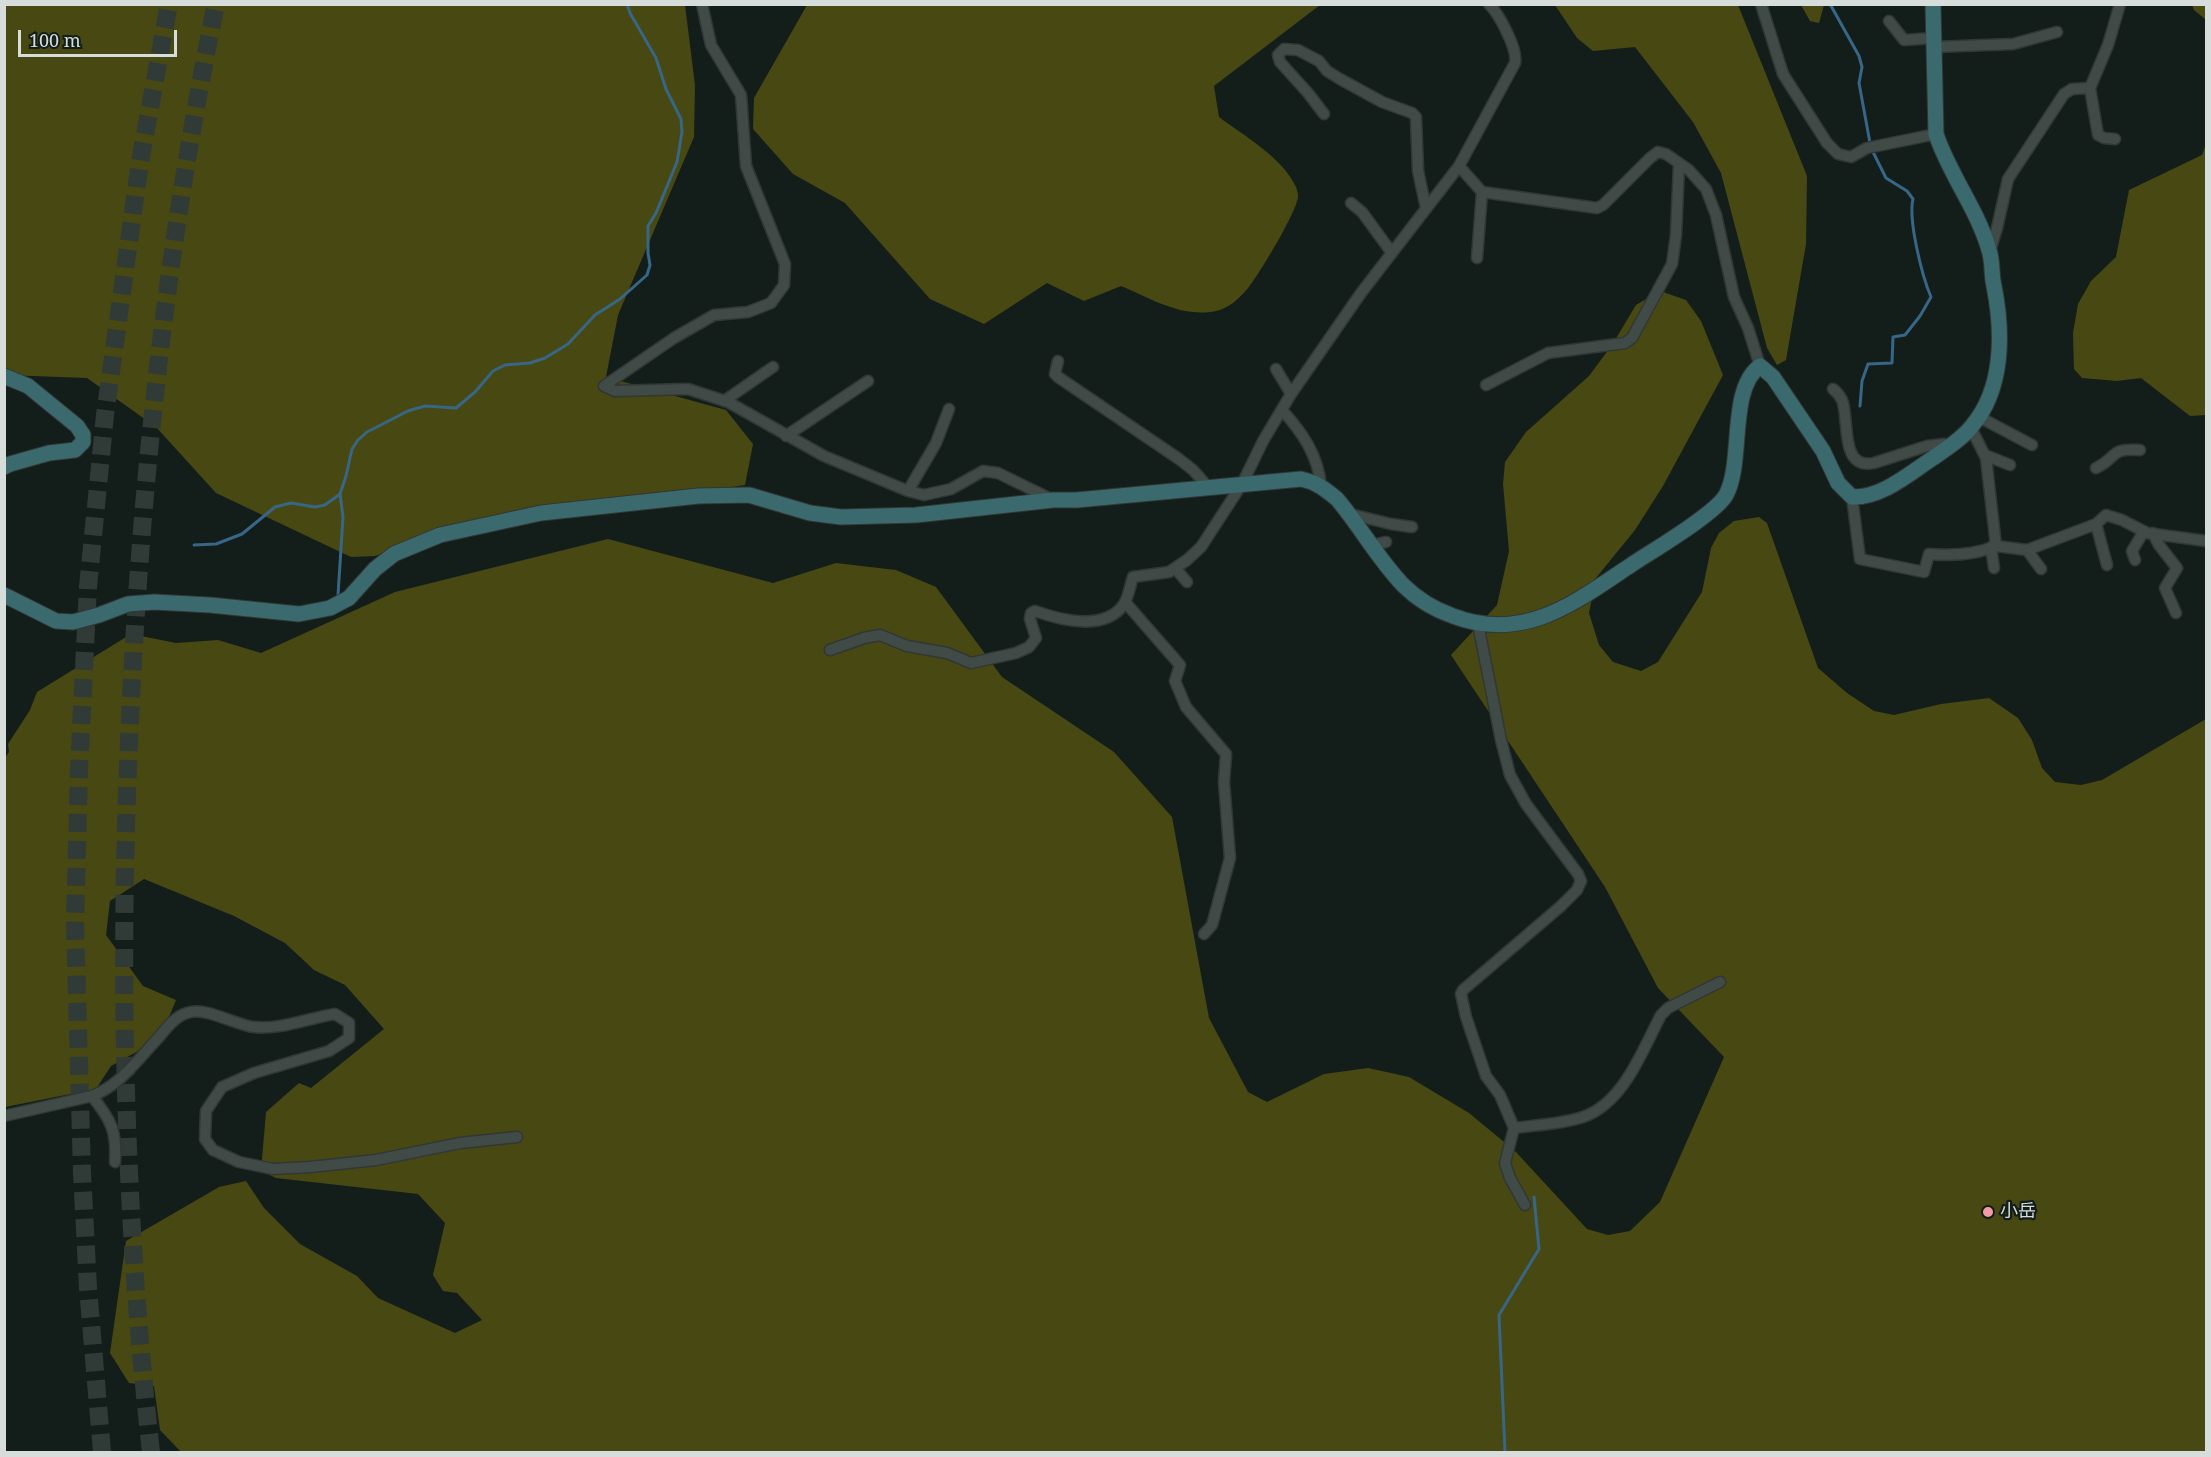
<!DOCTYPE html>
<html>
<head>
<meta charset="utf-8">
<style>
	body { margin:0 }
	#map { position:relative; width:2211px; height:1457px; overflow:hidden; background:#131e1b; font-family:"Noto Serif",serif }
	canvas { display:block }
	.frame { position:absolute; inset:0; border:6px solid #d6dddb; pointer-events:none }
	.scale { position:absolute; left:18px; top:30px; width:159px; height:27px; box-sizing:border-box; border:3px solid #d6dddb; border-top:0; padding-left:8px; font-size:18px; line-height:21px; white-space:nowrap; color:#d6dddb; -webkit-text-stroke:4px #131e1b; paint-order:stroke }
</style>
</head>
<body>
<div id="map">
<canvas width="2211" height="1457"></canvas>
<div class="frame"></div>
<div class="scale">100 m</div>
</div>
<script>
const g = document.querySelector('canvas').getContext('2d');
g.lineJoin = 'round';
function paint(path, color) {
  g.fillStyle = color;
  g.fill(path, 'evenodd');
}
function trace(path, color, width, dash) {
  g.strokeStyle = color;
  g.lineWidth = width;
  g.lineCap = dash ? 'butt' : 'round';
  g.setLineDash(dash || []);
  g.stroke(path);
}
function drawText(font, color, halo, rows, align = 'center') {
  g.font = font + ' "Noto Serif","Noto Sans JP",serif';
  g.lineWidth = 4.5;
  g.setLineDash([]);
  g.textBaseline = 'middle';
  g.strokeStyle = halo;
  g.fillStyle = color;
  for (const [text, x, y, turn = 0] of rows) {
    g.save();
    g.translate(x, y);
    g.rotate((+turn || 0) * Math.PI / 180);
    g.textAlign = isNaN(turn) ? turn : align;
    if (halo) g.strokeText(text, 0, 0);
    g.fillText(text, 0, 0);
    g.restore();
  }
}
const forest = new Path2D(`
	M5,5H685L695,85L694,137L618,315L606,377L726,410L753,444L745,485L477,524L375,556L351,557L216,493L156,427L87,378L5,375Z
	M807,5H1320L1214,86L1219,117C1243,135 1283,158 1296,187C1297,190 1298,193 1298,196C1298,210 1259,275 1248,288C1241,297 1228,309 1216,311C1182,318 1152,299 1121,286L1084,301L1047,283L984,324L930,299L845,203L793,174L753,129L754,98Z
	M1555,5H1738L1807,176L1806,244L1786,360L1777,365L1767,348L1721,173L1693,122L1635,47L1593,51L1577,38Z
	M1801,5H1824L1819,23L1810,21Z
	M2192,5H2206V20L2194,10Z
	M2206,144V415L2190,416L2141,378L2117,381L2082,378L2074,369L2073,333L2078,304L2091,281L2116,257L2129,190L2202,155Z
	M1660,291L1686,300L1701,321L1723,375L1663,486L1635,530L1596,578L1589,613L1599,645L1613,662L1641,671L1658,662L1702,592L1711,548L1719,533L1734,521L1759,517L1767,523L1818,668L1847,693L1874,711L1894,715L1941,704L1989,698L2018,718L2032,740L2042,768L2055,782L2081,785L2102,780L2206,719V1452H181L160,1430L154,1386L129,1383L110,1353L126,1241L219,1187L246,1181L264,1208L300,1244L357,1276L378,1298L455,1333L482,1320L457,1293L443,1291L433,1275L445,1223L418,1194L276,1178L261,1171L266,1112L299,1083L311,1088L384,1029L345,985L314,970L285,943L234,916L144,879L110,901L106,935L143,986L176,1000L160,1039L111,1066L96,1089L5,1107V758L9,752L8,744L30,710L37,692L131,634L176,643L218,640L261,653L395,592L608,539L773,583L836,563L896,570L936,587L1002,677L1114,752L1172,817L1209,1018L1248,1092L1267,1102L1324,1074L1368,1068L1409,1077L1469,1113L1515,1151L1587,1229L1608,1235L1630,1231L1660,1202L1724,1057L1658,988L1605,887L1451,655L1497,605L1509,551L1503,484L1505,462L1526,432L1589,376L1612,345L1636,305Z`);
const stream = new Path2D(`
	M1830,4L1859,56L1862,67L1859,83L1870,143
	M1860,406L1862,381L1868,364L1892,363L1893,337L1905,335L1920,316L1931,297C1922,276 1908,220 1913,199L1907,191L1886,178L1872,150
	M194,545L216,544L242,534L275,507L291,503L315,507L325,505L340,494
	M338,595L343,517L340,494L346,476L352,449L358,440L367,432L408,411L425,406L456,408L475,392L493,371L505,365L530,363L545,358L568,344L595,315L620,299L647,275L650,265L648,253V226L656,213L677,162L682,132L681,119L666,89L656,58L630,13L627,4
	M1505,1452L1499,1315L1539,1249L1534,1197`);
const highwayTunnel = new Path2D(`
	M102,1452L88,1288L82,1172L75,923L79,770L88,587L105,415L140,162L169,4
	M151,1452C122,1196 118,936 132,679C144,453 170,226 216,4`);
const street = new Path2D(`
	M702,4L711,45L741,95L746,166L785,264L784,285L771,303L748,312L714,315L674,338L604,386L615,391L688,389L728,402L824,456L908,491L924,495L951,489L983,471L998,473L1053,500
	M1761,4L1783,74L1827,143L1838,154L1851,157L1867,148L1936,134
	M1889,21L1904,40L1934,38
	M1934,47L2013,44L2057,32
	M2090,88L2098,135L2104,138L2115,139
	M1324,114L1308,93L1280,62L1278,55L1284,49L1298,50L1319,61L1327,71L1340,79L1382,102L1412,113L1416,117L1418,171L1426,208
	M1459,166L1482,192L1597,208L1603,205L1650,158L1658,152L1666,154L1689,170L1706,189L1716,215L1734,297L1748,328L1760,366
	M1351,203L1362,212L1392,253
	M1990,251L1997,228L2008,179L2064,94L2072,89L2090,88L2108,45L2120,4
	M1477,258L1482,192
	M1058,361L1055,374L1058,377L1179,459L1193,470L1208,487
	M1276,369L1291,394
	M1486,385L1548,353L1625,343L1632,338L1672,264L1676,235L1679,164
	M1833,389C1837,392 1840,396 1842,400C1850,420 1839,470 1874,463L1927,446L1944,444L1948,447
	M724,401L773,367
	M1282,410C1302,432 1318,455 1321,486
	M1979,417L2032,445
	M1971,428L1986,458L1996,546L2027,550L2096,524L2106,515L2122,520L2147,533L2206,541
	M786,436L868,381
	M1985,455L2010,465
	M2096,468C2119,457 2108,448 2140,450
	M908,491L936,443L949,409
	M1852,497L1860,559L1924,572L1929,554C1953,556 1974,555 1996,546
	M1350,514L1391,524L1412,527
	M2096,524L2107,565
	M2153,533L2159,545L2177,568L2165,588L2176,613
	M1372,545L1386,542
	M1991,547L1994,568
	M2027,550L2041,569
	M2135,560L2132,551L2144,531
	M1175,568L1187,582
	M1125,602L1180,665L1175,681L1186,707L1226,754L1224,782L1230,858L1212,925L1204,934
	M1478,624L1501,740L1510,775L1526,804L1578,874L1581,881L1577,890L1561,906L1463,990L1461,994L1466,1017L1486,1076L1500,1095L1514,1128L1505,1163L1510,1178L1525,1205
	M830,650L864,638L880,635L907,646L947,653L971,663L1016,653L1029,647L1036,638L1030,619L1031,613L1035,611C1060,620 1105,632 1124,604C1129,596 1130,585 1133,577L1169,572L1187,560L1201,547L1242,484L1263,441L1291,394L1361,293L1459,166L1515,63C1518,49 1499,14 1489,4
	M92,1096C111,1120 117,1131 115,1162
	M4,1116L92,1096C121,1085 139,1058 160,1036C167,1027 176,1016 187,1013C205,1006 235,1025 254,1027C280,1030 309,1018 335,1014L349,1023V1038L329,1051L254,1073L222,1087L206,1111L205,1139L213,1150L239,1162L273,1169L310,1167L376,1160L460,1143L517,1137
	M1514,1128C1536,1125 1562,1124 1583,1117C1624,1103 1643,1049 1661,1015L1668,1008L1720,982`);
const secondary = new Path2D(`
	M4,376L28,386L77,426L83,435V442L75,450L49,453L10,464L4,467
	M4,595L56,621L73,622L99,615L128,604L154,602L210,605L299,614L330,608L349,598L375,569L394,554L440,535L541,513L698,496L749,495L810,513L841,517L916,515L1053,500H1077L1301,479C1316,482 1325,489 1337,499C1360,526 1378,559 1403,585C1418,600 1433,609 1453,616C1524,643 1574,603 1631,565C1652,551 1715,514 1726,495C1744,462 1728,389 1760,366L1773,377L1823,451L1838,483L1852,497C1882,498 1910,473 1933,458C1946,449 1962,439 1972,426C2004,388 2003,332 1994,286C1991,274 1993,261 1989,250C1977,208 1949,174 1936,134L1933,4`);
const markers = [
	[1988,1212,6,"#f49aa6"]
];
const poiNames = [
	["小岳",2000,1212]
];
paint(forest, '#484812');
trace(stream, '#376687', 3);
trace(highwayTunnel, '#303b38', 18, [18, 9]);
trace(street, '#313735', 13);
trace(secondary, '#313735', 17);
trace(street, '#404b48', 10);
trace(secondary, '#3b6a6e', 15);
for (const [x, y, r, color] of markers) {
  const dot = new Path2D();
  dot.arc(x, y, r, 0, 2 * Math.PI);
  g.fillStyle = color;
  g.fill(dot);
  trace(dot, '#131e1b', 2);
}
drawText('18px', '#d6dddb', '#131e1b', poiNames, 'left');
</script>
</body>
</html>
